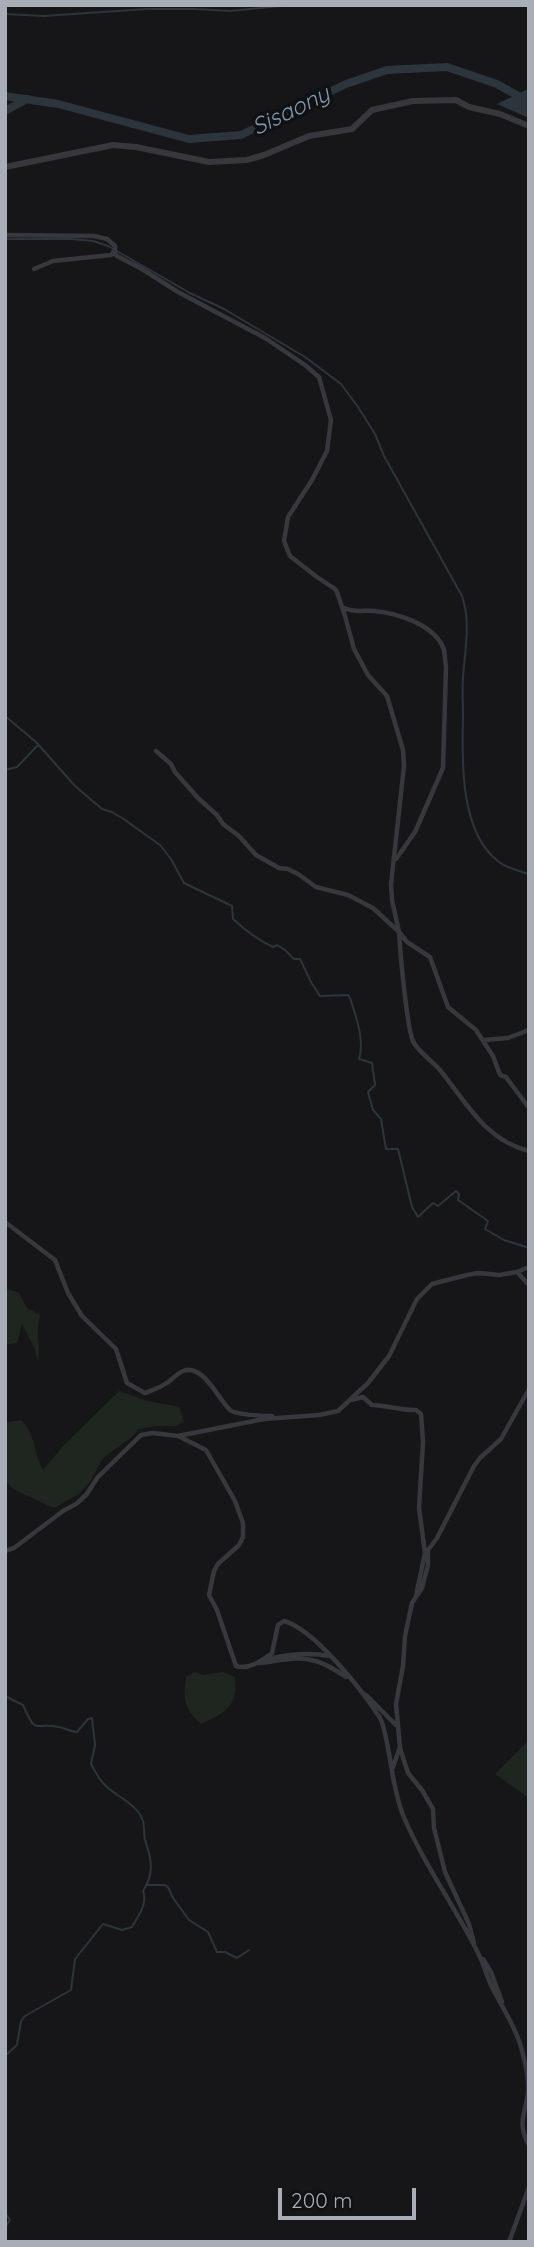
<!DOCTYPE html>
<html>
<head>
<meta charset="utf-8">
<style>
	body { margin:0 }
	#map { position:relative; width:534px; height:2247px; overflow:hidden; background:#161618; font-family:Quicksand,sans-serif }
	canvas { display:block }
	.frame { position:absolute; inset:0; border:7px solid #a8adb8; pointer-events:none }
	.scale { position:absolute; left:278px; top:2188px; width:138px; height:32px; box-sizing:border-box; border:4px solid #a8adb8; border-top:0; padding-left:9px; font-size:21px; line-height:24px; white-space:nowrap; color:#a8adb8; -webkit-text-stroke:5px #111113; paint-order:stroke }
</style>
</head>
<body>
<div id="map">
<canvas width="534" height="2247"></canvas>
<div class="frame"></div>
<div class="scale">200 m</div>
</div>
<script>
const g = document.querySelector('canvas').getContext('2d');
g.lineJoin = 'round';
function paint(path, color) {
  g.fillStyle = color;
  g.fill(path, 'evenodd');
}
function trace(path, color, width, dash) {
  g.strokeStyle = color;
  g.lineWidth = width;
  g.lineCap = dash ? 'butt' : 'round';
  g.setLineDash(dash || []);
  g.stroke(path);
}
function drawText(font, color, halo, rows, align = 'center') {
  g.font = font + ' Quicksand,sans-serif';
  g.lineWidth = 7;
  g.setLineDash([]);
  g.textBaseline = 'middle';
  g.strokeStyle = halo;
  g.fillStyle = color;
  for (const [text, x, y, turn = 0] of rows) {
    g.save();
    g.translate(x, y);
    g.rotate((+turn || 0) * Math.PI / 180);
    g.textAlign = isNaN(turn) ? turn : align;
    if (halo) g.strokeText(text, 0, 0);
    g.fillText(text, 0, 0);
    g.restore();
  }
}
const green = new Path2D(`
	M5,1288L19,1293L27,1308L40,1315C35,1333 41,1343 38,1361L34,1347L22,1324L17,1343L5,1345Z
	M119,1391L148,1401L179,1407L184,1421L177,1426H155L139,1429L128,1440L103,1458L90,1482L79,1494L54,1508L15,1490L5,1481V1423L21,1420C35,1432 34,1455 43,1470L63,1446Z
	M195,1672L203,1675L223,1672L235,1677C239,1706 225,1713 201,1724C184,1708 183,1700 186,1677Z
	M529,1740V1794L526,1796L495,1774Z`);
const water = new Path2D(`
	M526,90L529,91V118L497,104Z`);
const stream = new Path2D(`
	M5,14L44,16L146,9H195L230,11L291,5
	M5,239H71L93,241L108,246L190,293L224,309L305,357L341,384L358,407L375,434L384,456L462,596C471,622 465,650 463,677C462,689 463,702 463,715C462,759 459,832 499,862C506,868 520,871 529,874
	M5,716L36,742L75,786L102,809L112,812L125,820L160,845L171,859L184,883L232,906L233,919C245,930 258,940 273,947L277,945L285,950L294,959H300L311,982L320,996L348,995L350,998C356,1016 365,1041 359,1059L372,1063L375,1085L368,1092L373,1110L381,1119L386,1149H398L412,1207L418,1217L433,1203L438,1206L456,1191L459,1194L458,1200L488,1221L485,1229L504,1240L529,1248
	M5,770L17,767L37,746
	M5,1696L23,1705C37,1736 32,1722 59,1727C66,1728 70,1732 77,1732L88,1719L92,1718L95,1745L91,1764C95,1772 100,1781 107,1787C118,1797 138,1805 143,1821C145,1828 143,1836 146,1843C152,1861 154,1874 143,1891C148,1904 138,1916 132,1927L122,1930L103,1924L75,1959L71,1990L25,2016L21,2021L17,2045L5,2056
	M148,1885H164L168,1887L173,1898L189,1920L208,1932L217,1952H225L237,1958L249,1950
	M5,2212L10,2220L5,2228`);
const river = new Path2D(`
	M5,96L58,104L189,139L241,135L346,84L387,70L447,67L497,84L529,102
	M5,111L27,99`);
const minor = new Path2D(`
	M5,235L94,236L107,239L115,246V252L111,255L53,261L34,269
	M113,252L117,256L142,269L178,292L265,338L305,365L319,377L331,420L327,451L312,480L288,517L284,541L290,556L317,577L335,589L337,592L345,616L354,649L368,675L387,696L403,750L404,766L391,884L392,900L399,932L407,942L430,957L448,1007L476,1030L493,1056L500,1075L506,1077L529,1108
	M342,607C352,613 363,610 374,611C397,613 436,625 444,650C445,655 445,662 446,667L443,768L415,832L396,859
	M156,751L171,764L175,772L198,798L217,815L223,824L239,836L256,855L279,868L288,869L298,874L316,887L348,895L373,908L399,932C400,949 407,1033 414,1043C420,1053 432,1061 440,1070C466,1102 486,1141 529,1151
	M484,1040L508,1038L529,1030
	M5,1222L55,1260L68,1293L82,1316L116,1349L127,1383L145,1393C152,1390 159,1388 165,1384C171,1381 176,1374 183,1371C203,1363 218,1399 230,1410C237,1415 262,1416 272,1416
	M517,1272L529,1285
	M351,1400L363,1397L372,1405C387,1405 401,1411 416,1410L421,1414L423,1442L419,1508L425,1553L416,1596
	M178,1436L206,1450L235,1501L243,1523V1537L239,1545L218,1564L214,1571L209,1595L217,1610L236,1666C249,1670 261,1661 272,1653L278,1625L284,1621C314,1629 363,1691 380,1718C384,1725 385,1735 387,1743C392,1767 394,1793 403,1815C423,1863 454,1905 477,1951C483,1962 486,1974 491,1985C501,2006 515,2025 521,2047C524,2058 528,2073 528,2084C530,2108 514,2120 529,2145
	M5,1551L14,1548L63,1511L76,1504L86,1495L98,1477L141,1435L153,1433L178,1436L264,1419L319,1415L338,1411L368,1383L389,1356L417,1299L432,1284L467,1275L478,1273L499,1275L517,1272L529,1267
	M267,1659C288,1654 309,1652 330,1656
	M259,1663C267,1663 273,1661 281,1660C309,1655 324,1662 346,1677
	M366,1695L396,1725
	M400,1748L408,1773L422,1790L433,1809L434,1828L445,1872L469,1924L474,1943
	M393,1767L400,1747L396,1704L403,1666L405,1636L412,1603L422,1588L428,1565V1550L437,1538L474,1466L480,1458L501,1439L529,1389
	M483,1959L491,1972L502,2002
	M509,2242L529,2187`);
const tertiary = new Path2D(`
	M5,167L113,145L136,147L209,162L247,160L264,155L309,136L352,129L372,110L413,101L456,100L469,107L500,114L529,126`);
const waterNames = [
	["Sisaony",291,111,-26]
];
paint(green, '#1e261f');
paint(water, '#2c353c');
trace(stream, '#2c353c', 2);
trace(river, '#2c353c', 8);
trace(minor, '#37383d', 4.5);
trace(tertiary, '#37383d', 6);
drawText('italic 23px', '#7f9bb3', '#111113', waterNames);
</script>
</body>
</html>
